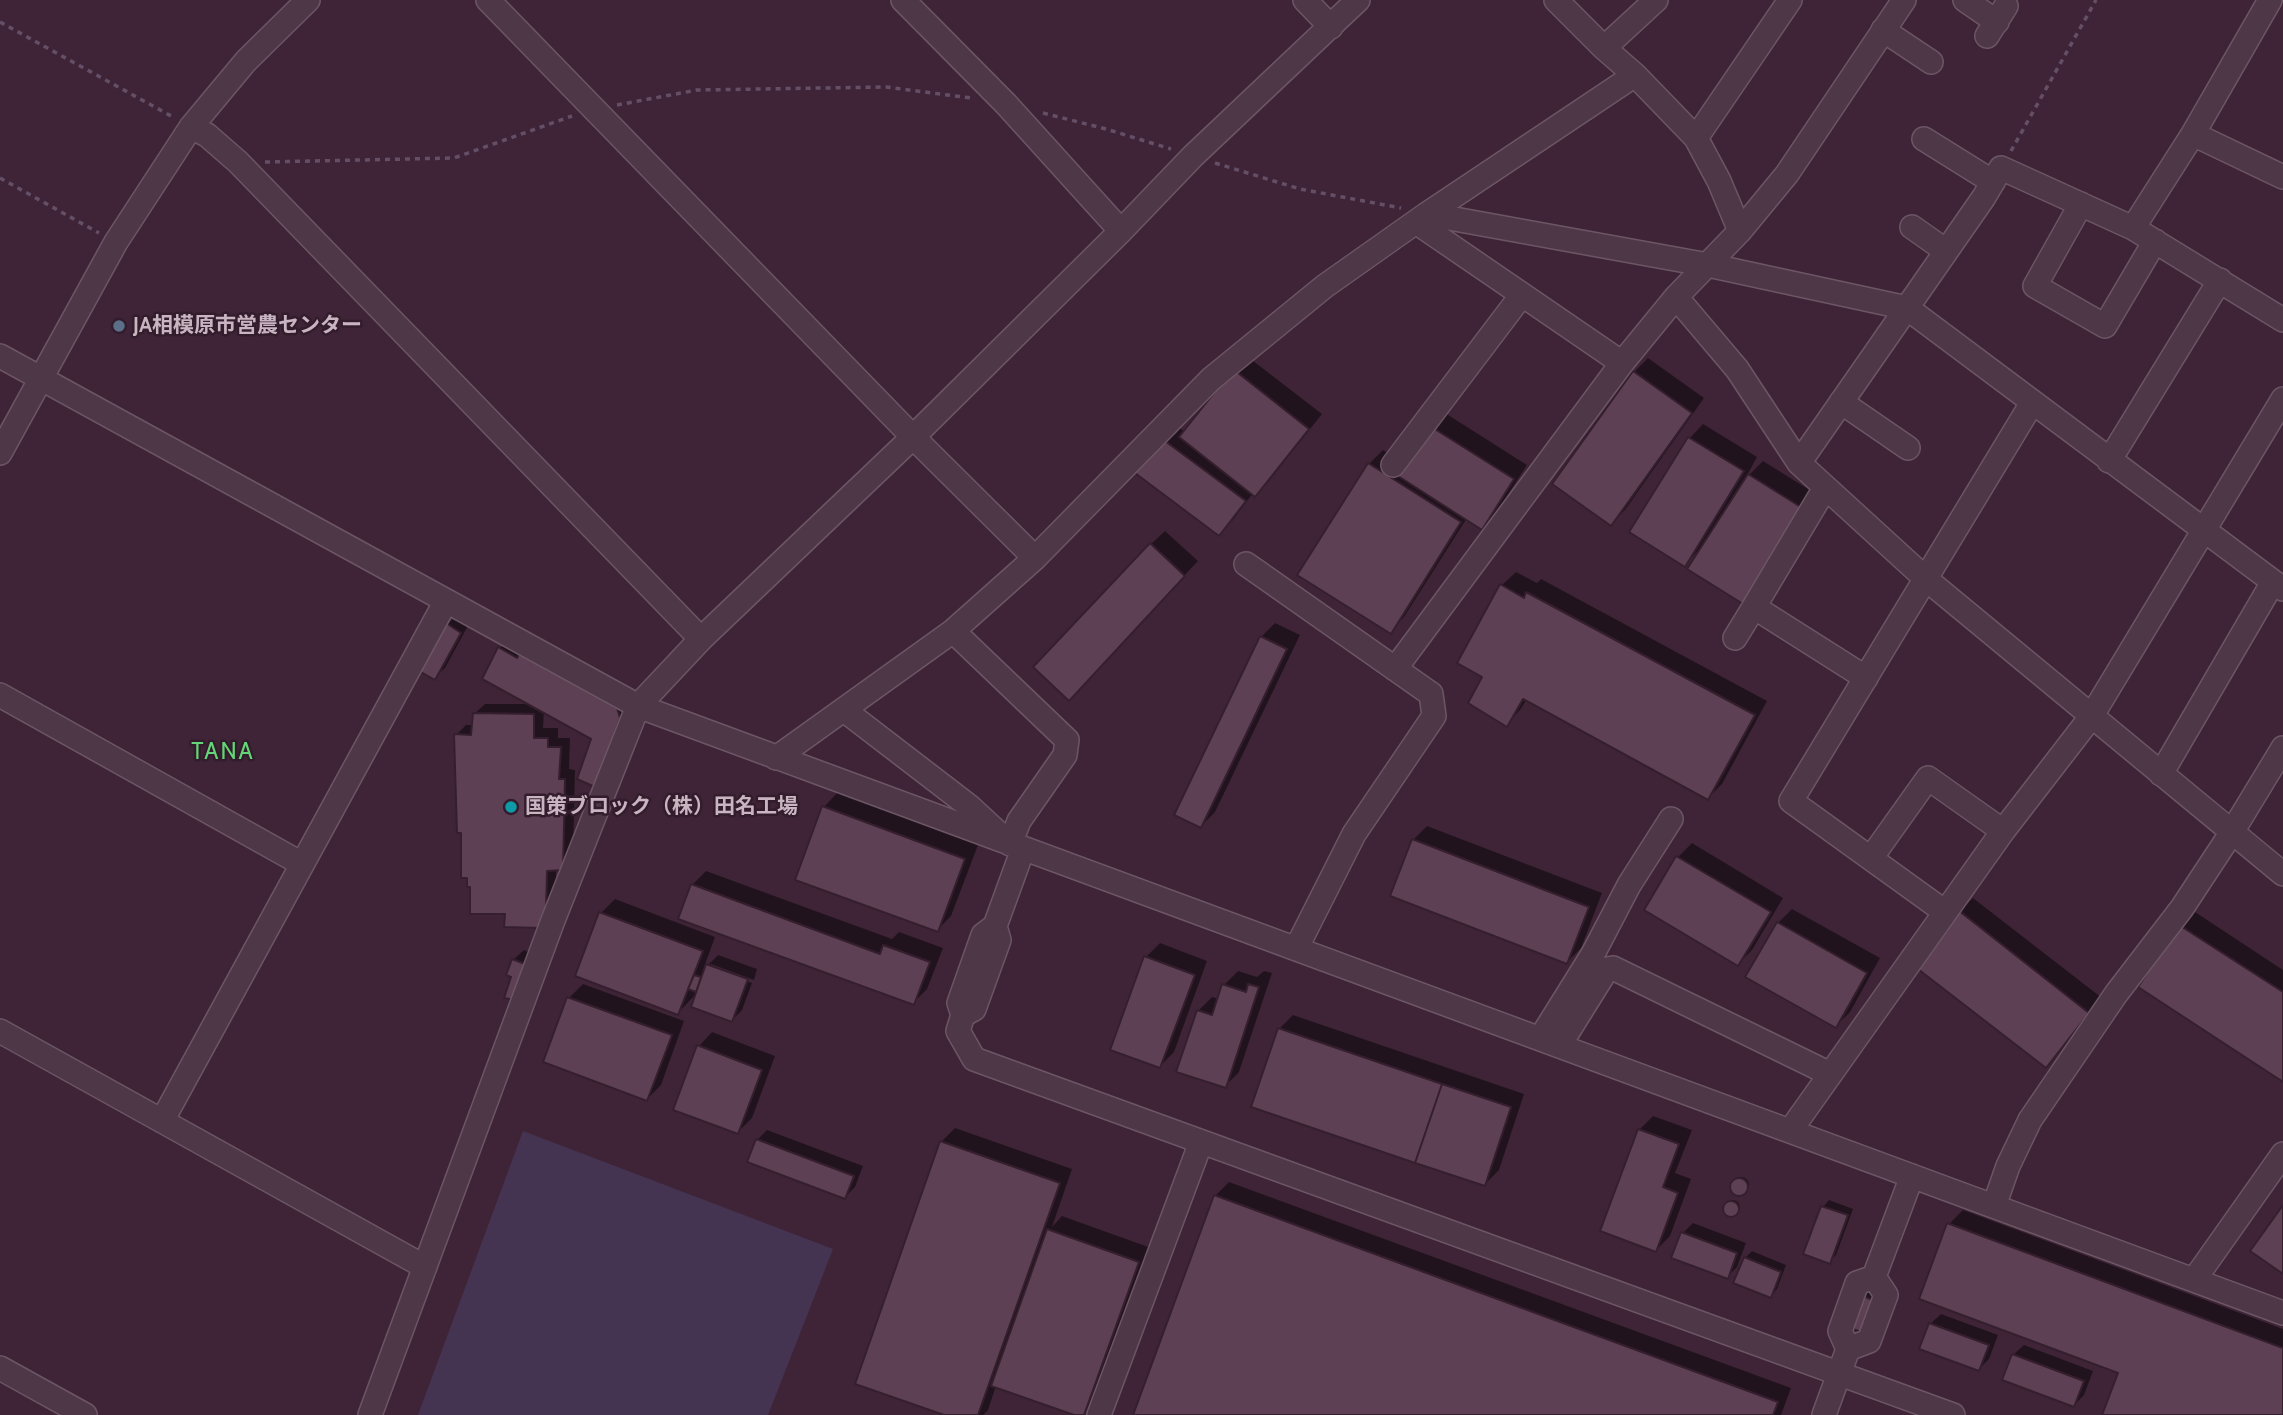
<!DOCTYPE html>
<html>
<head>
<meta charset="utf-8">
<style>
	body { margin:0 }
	canvas { display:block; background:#3e2436 }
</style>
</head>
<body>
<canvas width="2283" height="1415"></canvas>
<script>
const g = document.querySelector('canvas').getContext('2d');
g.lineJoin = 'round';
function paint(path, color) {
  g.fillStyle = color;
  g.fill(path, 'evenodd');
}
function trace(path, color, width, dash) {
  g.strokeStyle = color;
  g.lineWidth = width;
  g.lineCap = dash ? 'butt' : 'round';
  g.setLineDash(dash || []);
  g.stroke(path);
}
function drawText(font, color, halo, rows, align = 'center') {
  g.font = font + ' Cabin,"Noto Sans JP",sans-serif';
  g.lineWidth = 5;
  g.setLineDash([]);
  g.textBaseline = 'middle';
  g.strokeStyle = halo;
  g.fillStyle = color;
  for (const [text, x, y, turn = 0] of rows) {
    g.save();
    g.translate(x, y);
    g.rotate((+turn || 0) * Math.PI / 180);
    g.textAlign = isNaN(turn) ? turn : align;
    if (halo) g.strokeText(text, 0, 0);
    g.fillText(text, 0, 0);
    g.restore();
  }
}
const green = new Path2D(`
	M523,1131L833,1249L768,1415H418Z`);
const shadow = new Path2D(`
	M1248,357L1322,414L1269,481L1255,495L1253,493L1233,520L1219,533L1137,473L1176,425L1185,432Z
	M1648,358L1704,398L1625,510L1611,524L1634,372Z
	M1445,413L1527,465L1496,513L1482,527L1467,518L1404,617L1390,631L1369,464L1383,450L1407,465Z
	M1703,424L1757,457L1745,479L1763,461L1816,494L1757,588L1701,548L1685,564L1631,531L1690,438Z
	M1165,531L1198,561L1082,684L1151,544Z
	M1516,572L1537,583L1541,579L1767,701L1722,784L1708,798L1527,699L1520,710L1507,724L1485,677L1502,585Z
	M457,614L470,622L445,668L434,678L447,625Z
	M1275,623L1300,635L1215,812L1201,826L1261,637Z
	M510,638L630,707L605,774L593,739L544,711L543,728H558V738H570L569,769L575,770L573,858L556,869V899L551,915L507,912L472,885L463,831L456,735L466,725H474V714L485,704H530L500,648Z
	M837,793L978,845L951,916L937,930L824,807Z
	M1427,826L1602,893L1581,948L1567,962L1413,840Z
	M1692,843L1783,898L1752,950L1738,964L1646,909L1678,857Z
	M706,871L892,939L899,932L943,948L927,989L913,1003L692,885Z
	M1973,898L2102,998L2059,1052L2045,1066L1959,911Z
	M615,899L715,937L703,970L718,955L757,969L754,980L711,964V968L752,983L742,1010L732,1020L697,993L678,1013L601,913Z
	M1792,909L1880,958L1850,1012L1836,1026L1778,923Z
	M2195,912L2283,970V1079L2181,926Z
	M1160,943L1207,961L1174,1052L1160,1066L1146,957Z
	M524,950L534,954L515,998L513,960Z
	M1238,971L1257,977L1264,971L1272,973L1239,1072L1225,1086L1198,1011L1212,997L1219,999L1224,985Z
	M583,984L684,1021L661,1085L647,1099L545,1061L569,998Z
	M1293,1015L1524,1094L1499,1170L1485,1184L1279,1029Z
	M712,1032L775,1056L752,1118L738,1132L699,1046Z
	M1653,1116L1692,1130L1675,1173L1691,1179L1670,1236L1656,1250L1639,1130Z
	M955,1128L1072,1169L1052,1227L1062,1216L1151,1248L1096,1402L1083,1415L996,1386L988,1410L983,1415H949L941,1142Z
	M767,1130L863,1166L855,1187L845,1197L757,1140Z
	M1733 1185a8 8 0 1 1 16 0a8 8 0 1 1-16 0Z
	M1229,1182L1791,1388L1781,1415H1135L1215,1196Z
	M1726 1207a7 7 0 1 1 14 0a7 7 0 1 1-14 0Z
	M1829,1200L1853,1209L1836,1255L1829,1262L1823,1207Z
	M1963,1210L2283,1329V1415H2104L2120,1372L1949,1224Z
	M1693,1223L1746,1243L1737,1267L1727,1277L1683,1233Z
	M1752,1251L1786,1265L1777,1289L1770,1296L1745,1258Z
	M1868,1290L1883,1295L1872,1325L1861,1296Z
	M1941,1314L1998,1335L1989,1359L1979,1369L1930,1324Z
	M2024,1345L2093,1371L2084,1395L2074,1405L2013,1355Z`);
const building = new Path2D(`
	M1233,369L1309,429L1255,497L1179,437Z
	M1633,371L1692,413L1611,526L1552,484Z
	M1430,426L1514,479L1482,530L1398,476Z
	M1688,437L1744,471L1685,567L1629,532Z
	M1161,438L1246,501L1219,536L1135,473Z
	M1368,463L1461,522L1391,634L1297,575Z
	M1748,474L1804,509L1743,604L1687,569Z
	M1150,543L1185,576L1069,701L1033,667Z
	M1500,584L1524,598L1526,592L1755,715L1708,800L1523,699L1507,727L1468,703L1482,677L1457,663Z
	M446,623L461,633L435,680L419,671Z
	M1260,636L1287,649L1201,828L1174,815Z
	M498,647L517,658L519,654L617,708L620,718L595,787L577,779L591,739L482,679Z
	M473,713L534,714V738H548V747H561L559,779H565L563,870L547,871L546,911L541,928L504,927L505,914H470V887H467V878H461V833H457L454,734L471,735Z
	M822,806L965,859L938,932L795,880Z
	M1412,839L1589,907L1567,964L1390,896Z
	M1676,856L1771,912L1738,966L1644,910Z
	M691,884L880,954L883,945L930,962L914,1005L678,919Z
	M1958,910L2089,1013L2046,1068L1914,966Z
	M599,912L703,951L678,1015L575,976Z
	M1777,922L1867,973L1836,1028L1745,977Z
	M2179,925L2283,992V1082L2138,987Z
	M1144,956L1195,975L1160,1068L1110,1050Z
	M512,959L525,964L515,1000L504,998L511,977L506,975Z
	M706,964L748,979L732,1022L691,1007Z
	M694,975L701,977L696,992L688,989Z
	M1222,984L1246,992L1248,984L1259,987L1226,1088L1176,1072L1197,1010L1212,1015Z
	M567,997L672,1035L647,1101L543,1062Z
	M1278,1028L1442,1084L1415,1163L1251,1107Z
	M697,1045L762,1070L738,1134L673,1110Z
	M1442,1084L1511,1107L1485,1186L1415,1163Z
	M1638,1129L1679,1144L1663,1187L1678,1193L1656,1252L1600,1231Z
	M756,1139L854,1176L845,1199L747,1162Z
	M940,1141L1060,1183L978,1415H944L855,1384Z
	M1730 1187a9 9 0 1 1 18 0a9 9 0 1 1-18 0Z
	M1214,1195L1778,1402L1773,1415H1133Z
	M1723 1209a8 8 0 1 1 16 0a8 8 0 1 1-16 0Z
	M2283,1205V1274L2250,1251Z
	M1821,1206L1848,1215L1830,1264L1803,1254Z
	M1947,1223L2283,1348V1415H2102L2118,1373L1919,1299Z
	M1047,1229L1139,1262L1084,1415H1074L991,1386Z
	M1681,1232L1737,1253L1728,1279L1671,1258Z
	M1744,1257L1781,1272L1771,1298L1733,1283Z
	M1860,1295L1878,1302L1866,1334L1848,1327Z
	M1929,1323L1989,1345L1979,1371L1919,1349Z
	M2012,1354L2084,1381L2074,1407L2002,1380Z`);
const path = new Path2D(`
	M0,22L173,117
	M617,105L697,90L886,87L971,98
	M1043,113L1106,129L1171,149
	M2011,151L2096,0
	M265,162L454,158L572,116
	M1215,163L1300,189L1401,208
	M0,178L99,233`);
const minor = new Path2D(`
	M488,0L913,437L1035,558L953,631L776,758
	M903,0L1006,104L1121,231
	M1305,0L1331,27
	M1556,0L1604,48L1635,75L1696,138L1719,181L1740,231
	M1965,0L1997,22
	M1883,30L1931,62
	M1987,36L2006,6
	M1604,48L1656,0
	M191,127L207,135L238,162L701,639
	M2193,134L2283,177
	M1696,138L1790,0
	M1924,139L1993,182
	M2081,204L2035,286L2105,326L2155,241
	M1427,214L1708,265L1907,308L2283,589
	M1416,222L1622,363
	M1912,227L1946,251
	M2133,228L2193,134L2270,0
	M1676,297L1737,369L1799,463L1926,579L2283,874
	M0,356L638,706L2283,1313
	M1841,402L1908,448
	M0,453L116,242L191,127L246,61L308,0
	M2109,461L2220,280
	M1799,463L1984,197L2001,168L2133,228L2283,320
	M1393,465L1521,296
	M1825,488L1754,607L1866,678
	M1035,558L1211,379L1325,286L1427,214L1635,75
	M1246,564L1431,694L1434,716L1354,834L1296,949
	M1735,638L1754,607
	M1395,669L1622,363L1676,297L1740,231L1787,174L1904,0
	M0,695L302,864
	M844,710L969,806L1010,844L1019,821L1065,755L1067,740L953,631
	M2161,774L2273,582
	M1871,858L1928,778L2003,831
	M1945,912L1791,801L2032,403
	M995,926L983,935L959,1003L963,1015L958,1031L974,1059L1953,1415
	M963,1015L974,1009L999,940L995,926L1023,849
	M0,1031L425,1267
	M1540,1039L1593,954L1629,885L1671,819
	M1559,1046L1607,969L1613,968L1830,1074
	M162,1121L446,601
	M1790,1131L2003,831L2091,717L2283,399
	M1994,1206L2008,1166L2030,1120L2116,994L2182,908L2232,832L2283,748
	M1874,1277L1912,1176
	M2194,1280L2283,1154
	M1848,1349L1869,1341L1886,1295L1874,1277
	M0,1368L85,1415
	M370,1415L552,923L638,706L701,639L913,437L1121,231L1193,156L1358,0
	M1099,1415L1201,1142
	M1824,1415L1848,1349L1840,1331L1857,1283L1874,1277`);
const markers = [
	[119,326,7,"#5c6f8a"],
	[511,807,7,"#0f9aa8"]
];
const poiNames = [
	["JA相模原市営農センター",133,326],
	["国策ブロック（株）田名工場",525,807]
];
const neighbourhoodNames = [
	["TANA",223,752]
];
paint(green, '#453451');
paint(shadow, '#0007');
paint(building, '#5e4054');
trace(building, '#351f2e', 2);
trace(minor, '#6c5665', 26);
trace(path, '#644f66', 3.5, [5, 5]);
trace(minor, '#4e3847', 23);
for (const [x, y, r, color] of markers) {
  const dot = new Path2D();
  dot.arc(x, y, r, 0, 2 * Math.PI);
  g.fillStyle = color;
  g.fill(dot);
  trace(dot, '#331d2c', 2.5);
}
drawText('bold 21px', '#c9b4c2', '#331d2c', poiNames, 'left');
g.letterSpacing = '2px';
drawText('23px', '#63d677', '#331d2c', neighbourhoodNames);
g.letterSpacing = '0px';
</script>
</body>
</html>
